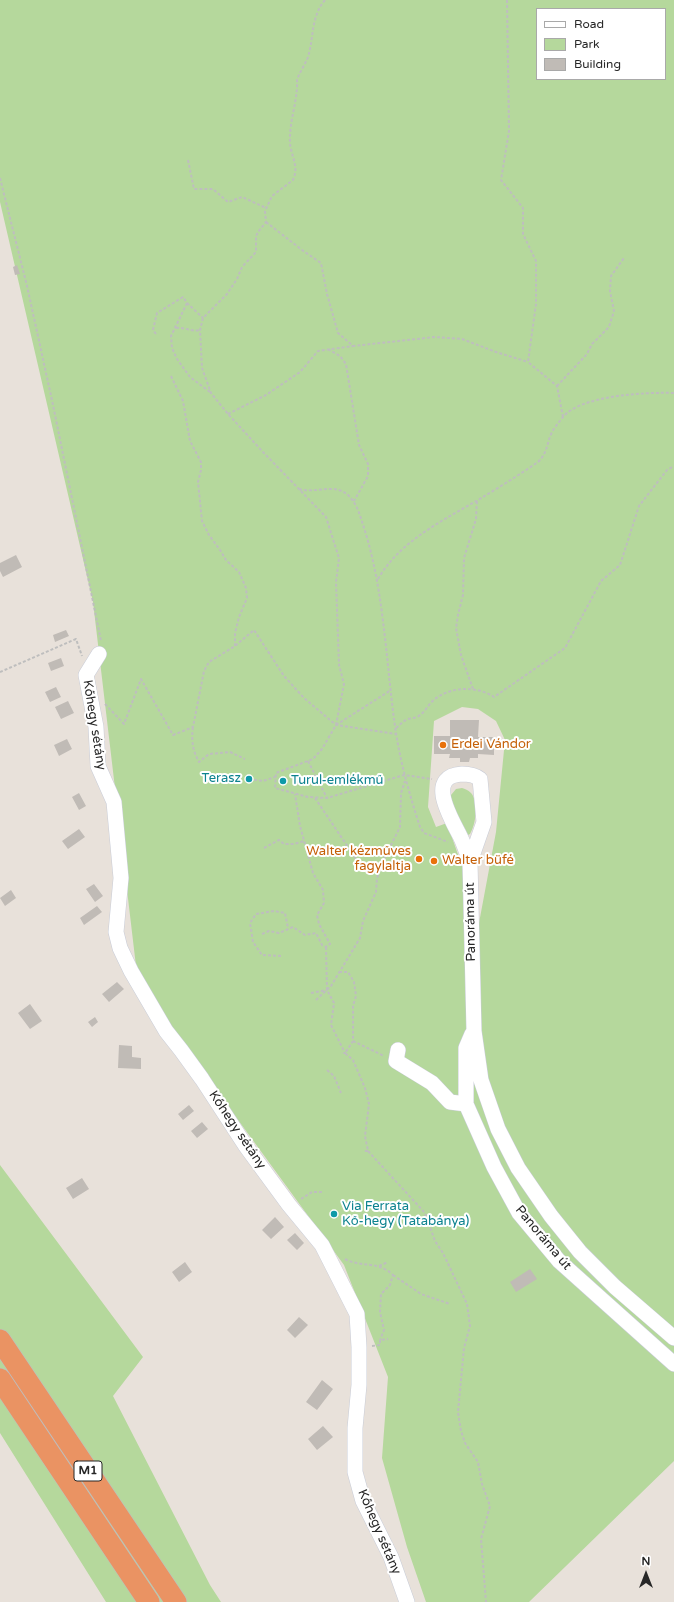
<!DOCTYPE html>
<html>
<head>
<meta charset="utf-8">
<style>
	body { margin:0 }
	#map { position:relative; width:674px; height:1602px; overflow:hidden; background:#e8e1da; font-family:"Varela Round",sans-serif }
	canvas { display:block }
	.legend { position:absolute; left:536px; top:8px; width:130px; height:72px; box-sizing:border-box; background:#fff; border:1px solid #a9a9a9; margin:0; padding:5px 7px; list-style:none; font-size:12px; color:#272727 }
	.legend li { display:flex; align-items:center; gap:8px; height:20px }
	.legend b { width:20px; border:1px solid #a9a9a9 }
	.north { position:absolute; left:626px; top:1554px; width:40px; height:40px; -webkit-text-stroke:3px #fff; paint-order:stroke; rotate:0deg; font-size:11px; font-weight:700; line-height:16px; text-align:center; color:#272727 }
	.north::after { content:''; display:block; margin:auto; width:14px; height:18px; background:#272727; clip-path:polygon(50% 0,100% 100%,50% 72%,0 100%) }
</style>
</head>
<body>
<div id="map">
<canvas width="674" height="1602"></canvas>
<ul class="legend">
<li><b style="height:5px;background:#fff"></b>Road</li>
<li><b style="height:11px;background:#b5d89c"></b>Park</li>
<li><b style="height:11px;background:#c0bbb6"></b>Building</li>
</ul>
<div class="north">N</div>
</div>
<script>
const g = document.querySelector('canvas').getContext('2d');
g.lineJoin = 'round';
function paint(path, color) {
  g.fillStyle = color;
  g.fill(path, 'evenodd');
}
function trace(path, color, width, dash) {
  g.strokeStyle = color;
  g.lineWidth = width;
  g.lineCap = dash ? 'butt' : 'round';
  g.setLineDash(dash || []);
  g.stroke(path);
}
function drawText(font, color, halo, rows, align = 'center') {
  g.font = font + ' "Varela Round",sans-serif';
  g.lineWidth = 4;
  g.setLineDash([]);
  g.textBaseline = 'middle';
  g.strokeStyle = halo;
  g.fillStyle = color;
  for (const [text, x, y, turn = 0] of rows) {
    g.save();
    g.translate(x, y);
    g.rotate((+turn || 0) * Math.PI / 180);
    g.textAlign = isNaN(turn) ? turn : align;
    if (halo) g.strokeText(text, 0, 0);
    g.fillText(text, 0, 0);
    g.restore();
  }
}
const green = new Path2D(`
	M0,0H674V1461L529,1602H426L407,1547L382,1458L388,1377L344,1265L138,983L93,602L0,202ZM537,9H665V79H537ZM462,707L478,709L496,721L505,740L496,832L479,923H465L464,872L447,823L436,827L428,807L434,721Z
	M462,788C465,789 468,790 471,793C479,802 476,824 470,834L468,835L450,800L451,795L456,789Z
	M0,1165L143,1357L113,1396L210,1585L221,1602H106L0,1433Z`);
const building = new Path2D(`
	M17,265L20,274L15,275L13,267Z
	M16,555L22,567L3,577L0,571V563Z
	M66,630L69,636L55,642L53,635Z
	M61,658L64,666L51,671L48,663Z
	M56,687L61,697L50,702L45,692Z
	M68,701L74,713L61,719L55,707Z
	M450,720H479L478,737H494V755L478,754V758H470L469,762H460V758H449L450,754H434V736H450Z
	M67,739L72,749L59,756L54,745Z
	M79,793L86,806L79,810L72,797Z
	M79,829L85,837L68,849L62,841Z
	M94,884L103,896L95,902L86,889Z
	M11,890L16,898L5,906L0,898Z
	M97,906L102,912L84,925L80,918Z
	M117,982L124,989L109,1002L102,994Z
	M30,1004L42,1021L30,1029L18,1013Z
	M95,1017L98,1022L92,1027L88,1022Z
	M119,1045L132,1046V1057L141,1058V1069L118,1068Z
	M189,1105L194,1111L183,1120L178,1114Z
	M202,1122L208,1129L197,1138L191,1131Z
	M82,1178L89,1189L73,1199L66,1188Z
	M275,1217L284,1227L271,1239L262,1230Z
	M295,1233L304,1243L297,1250L287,1240Z
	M185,1262L192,1272L179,1282L172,1272Z
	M530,1269L537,1279L516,1292L510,1282Z
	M299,1317L308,1325L295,1338L287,1330Z
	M322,1380L333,1389L317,1410L306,1402Z
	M323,1426L333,1437L317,1450L308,1439Z`);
const path = new Path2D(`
	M325,0C311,16 314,37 308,57C305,65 300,71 297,80C298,99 290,119 290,138C289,155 300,164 293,180L272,196L265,211L266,222L258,232L256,236V252L242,267L237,279L227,294L203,318L200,330L202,368L211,393L228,414L263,452L326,517L339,558L336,582L339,665L344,684L336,725L322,749L313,759L276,773L275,788L308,797L327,798L404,775L432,779
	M507,0L509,131L501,180L523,208V234L536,261V304L528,362L557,386L563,417
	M188,160L194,189H213L228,202L242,197L266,208
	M0,178L27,286L53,405L101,641
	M266,222L302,250L321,263L327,294L338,333L353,346L435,337L462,339L496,352L528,362
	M187,303L171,336L172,348L177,359L190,377L210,392
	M176,328C185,327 191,332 200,330
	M156,334L153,330L157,313L183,297L187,303L203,318
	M328,349L340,356L346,364L359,445L368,464V476L354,501
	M171,376L183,401L190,441L201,462V470L198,482L202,521L209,535L220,550L226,560L239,572L246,588L247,598L239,617L235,633V646
	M557,386L587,354L592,344L609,327L614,311L610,291L611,276L624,258
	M228,414L266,395L300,372L318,351L353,346
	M299,489C316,494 335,482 349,496C358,505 361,519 365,531C385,596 386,666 396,733C401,765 410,796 420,827L424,833L448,842
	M378,579C400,541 442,521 478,500C498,488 519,475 538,462C548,452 546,445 552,432C555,427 559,422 563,417C581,395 647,392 674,393
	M0,672L76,639L82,656
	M473,689L461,655L456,628L458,615L463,595L464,558L476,519L477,500
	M105,704L124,724L141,679L173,735L193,727L204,671L209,662L235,646L254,630L284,676L304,698L336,725L396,734
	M336,725L391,690
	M193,727C191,741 193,751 199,762L209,754L230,752L245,759
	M396,728C400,725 403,721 408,719C412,718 417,718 420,715C426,711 429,703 435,699C452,686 477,686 494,697L565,648L601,581L620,565L639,506L667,470L674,466
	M308,761L327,798
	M249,779L263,781L275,777
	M315,798L356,859
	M264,848L279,840L284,844H294L304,841
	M262,934L269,931L279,933L293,927L305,935L316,933L322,945L326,947L330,944L319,924L317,915L324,903L323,890L313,873L300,826L295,794
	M326,947L327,990L334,1003L331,1025L345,1053H341
	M281,956L262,955L253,942L250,923L256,914L274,911L285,913L288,928
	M339,972H348L354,982L356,996L353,1006V1041L345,1053L353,1060L365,1088L369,1104L365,1136L368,1151H363
	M311,993L327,990
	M316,1000L331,986L360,938L363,921L376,892L377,878L384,859L400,827L401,793L405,781
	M353,1041L384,1056
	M327,1070L334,1076L341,1093
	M368,1151L425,1213L435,1241L443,1253L467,1304L470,1326L464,1348L458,1412L461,1431L465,1443L478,1462L482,1484L490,1506L481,1539L486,1602
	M301,1199L312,1192H322
	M345,1259C362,1268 377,1260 393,1275L390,1285L381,1294L380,1312L384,1330L380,1340
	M379,1266L388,1262
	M393,1275L421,1294L450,1304
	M372,1346L380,1345V1340L388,1339`);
const minor = new Path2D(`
	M99,654L86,675L96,727L98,766L114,802L121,878L116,932L120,948L131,971L166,1031L181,1050L202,1079L245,1145L289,1205L322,1245L357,1314L359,1347V1385L355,1428V1472L363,1501L391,1557L407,1602
	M470,862C467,853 464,844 460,836C451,818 425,776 462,774C469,774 475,775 480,779L484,822L470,862L474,1031L481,1080L498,1129L518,1168L551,1216L580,1252L615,1287L674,1338
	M472,1034L466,1048V1104L494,1167L519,1213L559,1261L674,1364
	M398,1050L396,1061L432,1083L450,1102L466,1104`);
const highway = new Path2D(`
	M0,1340L176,1602
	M0,1379L149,1602`);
const markers = [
	[443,745,4,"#e8710a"],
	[249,779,4,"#0f9aa8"],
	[283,781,4,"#0f9aa8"],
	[419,859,4,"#e8710a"],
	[434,861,4,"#e8710a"],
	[334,1214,4,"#0f9aa8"]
];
const shields = [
	[88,1471,28]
];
const shieldNames = [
	["M1",88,1471]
];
const streetNames = [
	["Kőhegy sétány",94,725,81],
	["Panoráma út",471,922,-91],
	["Kőhegy sétány",237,1130,56],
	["Panoráma út",543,1238,50],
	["Kőhegy sétány",379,1532,67]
];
const foodNames = [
	["Erdei Vándor",451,745],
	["Walter kézműves",411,852,"right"],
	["fagylaltja",411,867,"right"],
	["Walter büfé",442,861]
];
const cultureNames = [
	["Terasz",241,779,"right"],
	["Turul-emlékmű",291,781],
	["Via Ferrata",342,1207],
	["Kő-hegy (Tatabánya)",342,1222]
];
paint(green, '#b5d89c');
paint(building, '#c0bbb6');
trace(minor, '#c8ccd7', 16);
trace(highway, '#bebebe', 22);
trace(path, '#bebebe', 2, [3, 2]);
trace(minor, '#fff', 15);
trace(highway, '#ea9363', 21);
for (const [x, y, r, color] of markers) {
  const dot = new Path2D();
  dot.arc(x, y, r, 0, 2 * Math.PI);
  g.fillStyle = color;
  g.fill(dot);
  trace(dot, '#fff', 1.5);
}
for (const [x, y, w] of shields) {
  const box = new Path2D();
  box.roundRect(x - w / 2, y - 10, w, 20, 3);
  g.fillStyle = '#fff';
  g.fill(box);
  trace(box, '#272727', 1);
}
drawText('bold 12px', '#272727', null, shieldNames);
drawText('13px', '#272727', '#fff', streetNames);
drawText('13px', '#c56008', '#fff', foodNames, 'left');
drawText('13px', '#0d838f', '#fff', cultureNames, 'left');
</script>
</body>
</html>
